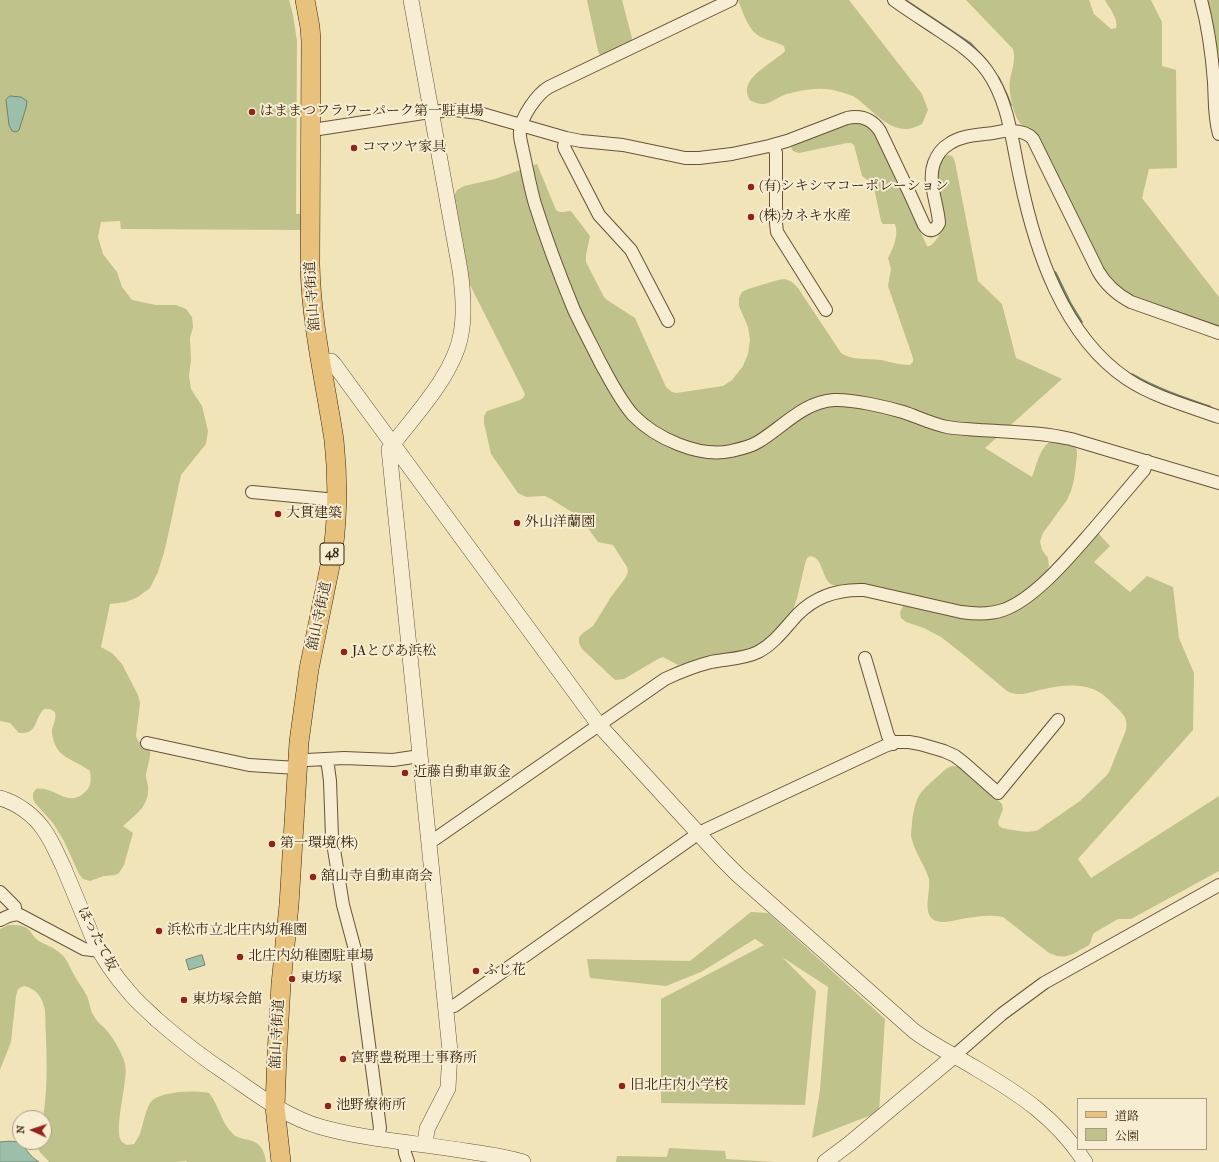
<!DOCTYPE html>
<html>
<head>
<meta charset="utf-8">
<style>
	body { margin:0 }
	#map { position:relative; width:1219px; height:1162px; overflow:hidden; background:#f1e4b9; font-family:"IM FELL French Canon","Noto Serif JP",serif }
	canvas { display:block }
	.legend { position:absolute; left:1077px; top:1098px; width:130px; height:52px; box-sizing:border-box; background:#f6edd2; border:1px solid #aa9c84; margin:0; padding:5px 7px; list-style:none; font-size:12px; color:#39230e }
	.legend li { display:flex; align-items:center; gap:8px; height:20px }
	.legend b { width:20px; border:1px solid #aa9c84 }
	.north { position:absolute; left:12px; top:1110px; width:40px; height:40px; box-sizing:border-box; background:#f6edd2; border:1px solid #aa9c84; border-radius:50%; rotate:273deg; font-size:11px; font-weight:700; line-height:16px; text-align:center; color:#39230e }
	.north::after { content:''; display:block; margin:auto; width:14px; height:18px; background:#8f2418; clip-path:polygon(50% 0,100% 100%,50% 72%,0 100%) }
</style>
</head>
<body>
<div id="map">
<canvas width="1219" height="1162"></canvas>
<ul class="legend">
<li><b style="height:5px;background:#e8c27c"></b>道路</li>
<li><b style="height:11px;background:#c0c28b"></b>公園</li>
</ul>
<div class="north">N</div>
</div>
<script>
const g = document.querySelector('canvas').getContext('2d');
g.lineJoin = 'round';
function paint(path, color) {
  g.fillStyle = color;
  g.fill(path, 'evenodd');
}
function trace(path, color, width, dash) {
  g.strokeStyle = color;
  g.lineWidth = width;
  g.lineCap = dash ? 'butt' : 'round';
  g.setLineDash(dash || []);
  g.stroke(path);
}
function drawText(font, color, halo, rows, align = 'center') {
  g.font = font + ' "IM FELL French Canon","Noto Serif JP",serif';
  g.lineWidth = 4;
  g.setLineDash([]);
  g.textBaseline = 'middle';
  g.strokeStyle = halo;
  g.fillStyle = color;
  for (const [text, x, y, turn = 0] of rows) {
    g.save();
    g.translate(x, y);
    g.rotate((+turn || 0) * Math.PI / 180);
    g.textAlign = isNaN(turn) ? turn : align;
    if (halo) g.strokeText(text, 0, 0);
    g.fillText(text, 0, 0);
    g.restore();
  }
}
const green = new Path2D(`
	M0,0H289L293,15L297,41L296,214H300L301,216V230L121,229L120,221L101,222L98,237L103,254L117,272L122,287L132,300L156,305H176L186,309L192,317L193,327L190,338L191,360L189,376L191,389L202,406L208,431L206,444L181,475L165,549L158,572L150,588L138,597L126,602L110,604L101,647L112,653L122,664L138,695L140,703L136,736L138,741L150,750C151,758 147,766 146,775C146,780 149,785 148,791C148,807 134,816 123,826L133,833L124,865L119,873L115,875L104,876L90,881L83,879L79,874L64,841L53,823L35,803L33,799V793L36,789C54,785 68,810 86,791C92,785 91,779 90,771C73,758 55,759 52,733C51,726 57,722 55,712L50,709H44C33,720 39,734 19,733L10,723L0,721Z
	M587,0H622L632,38L631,43L603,55L599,54L598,51Z
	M738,0H849L922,94L928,110L922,124C917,126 912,129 907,129C887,130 871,109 856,98C850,94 840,92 833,90C818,87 802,90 787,94C772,99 768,109 751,101C749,99 747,95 747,92C745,77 771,63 782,54L785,51L784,46C777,42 768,41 761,37C748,31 743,12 738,0Z
	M966,0H1089L1094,14L1111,29L1116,28C1119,19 1109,8 1105,0H1151L1162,22V66L1176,70L1177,168L1149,169L1142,198L1219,297V327L1133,297C1120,290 1110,281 1103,268L1037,135C1032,128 1022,128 1018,120C1013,112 1008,90 1010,80C1012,69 1016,60 1013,49Z
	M1206,0H1219V82Z
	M855,121L872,128L927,246H930C937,241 941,232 945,224C944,209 927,160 949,155L953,157L955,162L978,281L1002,304L1016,358L1062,379L985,448L1032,477C1037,465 1039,448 1052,440L1074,445L1077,450V456L1074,480L1071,491L1067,500L1043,533L1040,541L1042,550L1048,558L1049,566L1045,574L1013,600L1001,606L975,609L852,584C847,585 841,586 836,586C820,583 826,560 811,556L807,558L805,564L797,598L793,610L788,618L776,632L755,648L742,652L678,665L663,657L658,659L624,679L615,680L582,649L579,643V637L583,633L593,626L611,597L626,577L628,572L627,567L613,545L598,542L582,520L575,514L551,499L545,496L526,497L518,493L491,454L484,423V416L487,411L520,400L523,398L525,394L523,390L470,285L454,204V196L457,190L464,186L495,179L537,164L556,210C561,214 566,211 571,211L590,236L586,255V262L604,297L607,300L635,318L666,387L672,392L676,393L723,386L732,380L743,366L748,354L750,340L748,327L739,306V298L742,292L748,289L778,280L785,279L792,282L798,288L841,353C852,361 868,358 881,360C891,362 900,365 910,365L913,362V358L888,286L891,269L888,258C893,248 899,236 895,224H883L881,221L874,188L873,184L862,176L854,145L851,143H847L799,153L795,152L792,150L791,147L793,144Z
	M1097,532L1110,546L1094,562L1130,592L1147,576L1173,587L1179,638L1194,673L1193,730L1078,859L1091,878L1219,796V871L1131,919H1118L1094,933C1091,937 1092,941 1089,945C1087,947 1083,948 1080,950C1068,957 1063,959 1049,953L1003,917C984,913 964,919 945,922C918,923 931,895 929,879C925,866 916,854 912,840C910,834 912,828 912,822C916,795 919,793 938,776C948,767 952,762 965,770L1002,804L1003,809L998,822L999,826L1002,828C1014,830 1027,834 1038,830L1080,801L1107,775L1110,770L1126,730C1128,718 1124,715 1116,707C1110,701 1104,694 1097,691C1082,683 1061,685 1045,689C1032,691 1020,698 1007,691L964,655L941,637L924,628L906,622L901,618L900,612L903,606L909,605C934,611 964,622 989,619C994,618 999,616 1004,615Z
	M751,912L768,913L885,1019L879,1112L812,1138L820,1090L828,987L782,957L816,991L805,1105L661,1103V999L764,945L755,939L701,972L666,986L590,978L587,959L690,961Z
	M8,925C15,925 23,924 29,930C32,933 34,938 39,941C46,945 53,947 60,953C67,958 69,966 73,973C77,981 83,988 87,996C90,1003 90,1011 94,1016C97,1023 104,1026 108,1032C114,1039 123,1055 125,1064C129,1081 112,1131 122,1142C122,1142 126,1145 127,1145L134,1144C137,1139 140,1135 141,1130C144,1121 145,1112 150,1103C158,1091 196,1090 209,1093C219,1105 221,1123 233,1134C236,1137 240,1138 244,1139C259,1141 264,1148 266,1162H187L186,1161L176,1162H49C44,1155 37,1152 36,1142H44V1118H43C49,1082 46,1046 45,1010C42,997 37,989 24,986L18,989L16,996L11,1042L0,1070V929Z
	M669,1148L725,1151L726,1159L775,1162H616L617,1156L667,1157Z`);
const water = new Path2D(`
	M10,96L21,97L27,101L26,108L19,130L16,132L12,131L9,125L6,100Z
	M202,955L205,965L189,970L186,960Z
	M0,1142C29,1138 20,1150 39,1162H0Z`);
const stream = new Path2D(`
	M907,2L970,44L985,60
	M998,78L1007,97L1010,105
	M1055,273L1070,304L1081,322
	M1132,375C1156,389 1183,398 1209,407`);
const minor = new Path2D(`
	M731,0L549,87C537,94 521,117 520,131C519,137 522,145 523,151C527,169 530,187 535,204C546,239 560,276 574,310C582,327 591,344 600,362C610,380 619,399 633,415C655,438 699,458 731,451C740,449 750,447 758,442C783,427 803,402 834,400C852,399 886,407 903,412C918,417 932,424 947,427C958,429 969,429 980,430C1010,432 1041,432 1071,439L1219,483
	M894,0C908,10 922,19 937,29C955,41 974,53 987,71C1009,102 1012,142 1020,178C1035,250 1063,336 1127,379C1154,397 1188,406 1219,417
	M1201,0C1208,26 1212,55 1214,82C1215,99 1214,117 1219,134
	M311,129H319L430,112L455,110L479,113L566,138L581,141L623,145L671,155L685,158H699L732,154L769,146L787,141L847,118C862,115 872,119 880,131L910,194L924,225C929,233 935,231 939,223C938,204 927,182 934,163C937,155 942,148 949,144C961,135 979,135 993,133C999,132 1005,130 1011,131C1019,131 1028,133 1033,139L1098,271C1106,285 1116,294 1131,302L1219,333
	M566,138L564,146L565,149L599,215L631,250L668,321
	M773,145L776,153V223L777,232L826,310
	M252,492L337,500
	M865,658L888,736L893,744
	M147,743L249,765L297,768
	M297,759L307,760L344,758L393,760L420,756
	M327,759L330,781L332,837L343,905L358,961L380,1128L378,1138
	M428,840L435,839L665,679C680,672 695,666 711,662C726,659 744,659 758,652C775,643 785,628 798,614C816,596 839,589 864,590L961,612C975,614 989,615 1003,610C1035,599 1071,555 1093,530C1110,510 1127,490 1144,470L1147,461
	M0,892L15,907V914
	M0,920C7,917 12,913 20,915L84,949L100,951
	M446,1007L454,1006L692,838L705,830L885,746L896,742H909L920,744L944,751L955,756L964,763L998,793L1058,720
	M954,1056L1002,1014L1044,983L1219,885
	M404,1142L405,1153L408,1162`);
const tertiary = new Path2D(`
	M411,0L460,270C463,291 465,313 461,334C454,375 414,416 389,449L450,1051L448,1088L427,1129L425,1145
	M321,362L331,361L334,364L599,725L721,858L738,875L914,1031C934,1046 956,1056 977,1069C1021,1095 1056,1118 1085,1162
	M0,798C17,803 34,815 44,830C52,841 57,854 63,866C73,890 83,914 93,938C102,958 115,976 129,992C137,1002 147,1010 156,1019C179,1039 203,1058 229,1075C258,1095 286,1117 321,1127C368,1140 418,1143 466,1151C485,1154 504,1156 523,1162
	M825,1162L849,1144L954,1056`);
const primary = new Path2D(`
	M281,1162L275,1107L277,1054L281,984L289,905L299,742L309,669L333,551C338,513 338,477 334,440C325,381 311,323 310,264L311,41L310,27L305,0`);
const markers = [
	[252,112,4,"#8f2418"],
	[354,148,4,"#8f2418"],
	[751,187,4,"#8f2418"],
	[751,217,4,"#8f2418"],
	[278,514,4,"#8f2418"],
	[517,523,4,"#8f2418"],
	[344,652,4,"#8f2418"],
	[405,773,4,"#8f2418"],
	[272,844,4,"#8f2418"],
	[313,877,4,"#8f2418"],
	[159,931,4,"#8f2418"],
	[240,957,4,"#8f2418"],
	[476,971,4,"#8f2418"],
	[292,979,4,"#8f2418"],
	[184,1000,4,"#8f2418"],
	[343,1059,4,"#8f2418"],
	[622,1086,4,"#8f2418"],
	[328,1106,4,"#8f2418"]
];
const shields = [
	[332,554,24]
];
const shieldNames = [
	["48",332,554]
];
const poiNames = [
	["はままつフラワーパーク第一駐車場",260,112],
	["コマツヤ家具",362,148],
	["(有)シキシマコーポレーション",759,187],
	["(株)カネキ水産",759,217],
	["大貫建築",286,514],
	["外山洋蘭園",525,523],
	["JAとぴあ浜松",352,652],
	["近藤自動車鈑金",413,773],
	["第一環境(株)",280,844],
	["舘山寺自動車商会",321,877],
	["浜松市立北庄内幼稚園",167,931],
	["北庄内幼稚園駐車場",248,957],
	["ふじ花",484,971],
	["東坊塚",300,979],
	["東坊塚会館",192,1000],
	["宮野豊税理士事務所",351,1059],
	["旧北庄内小学校",630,1086],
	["池野療術所",336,1106]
];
const streetNames = [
	["舘山寺街道",313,296,-94],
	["舘山寺街道",320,616,-78],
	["ほったて坂",97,939,63],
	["舘山寺街道",278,1034,-87]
];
paint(green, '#c0c28b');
paint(water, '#9bbfab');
trace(water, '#74816c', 1);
trace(stream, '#74816c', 3.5);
trace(minor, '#675339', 14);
trace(tertiary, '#675339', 16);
trace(primary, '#39230e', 20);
trace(minor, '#f6edd2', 12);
trace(tertiary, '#f6edd2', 15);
trace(primary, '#e8c27c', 19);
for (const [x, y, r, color] of markers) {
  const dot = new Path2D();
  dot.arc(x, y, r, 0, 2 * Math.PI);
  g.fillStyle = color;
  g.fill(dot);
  trace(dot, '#f6edd2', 1.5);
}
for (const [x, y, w] of shields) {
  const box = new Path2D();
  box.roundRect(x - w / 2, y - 11, w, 22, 3);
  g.fillStyle = '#f6edd2';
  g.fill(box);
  trace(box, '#39230e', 1);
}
drawText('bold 13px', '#39230e', null, shieldNames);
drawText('14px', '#39230e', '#f6edd2', poiNames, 'left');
drawText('14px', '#39230e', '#f6edd2', streetNames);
</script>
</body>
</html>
